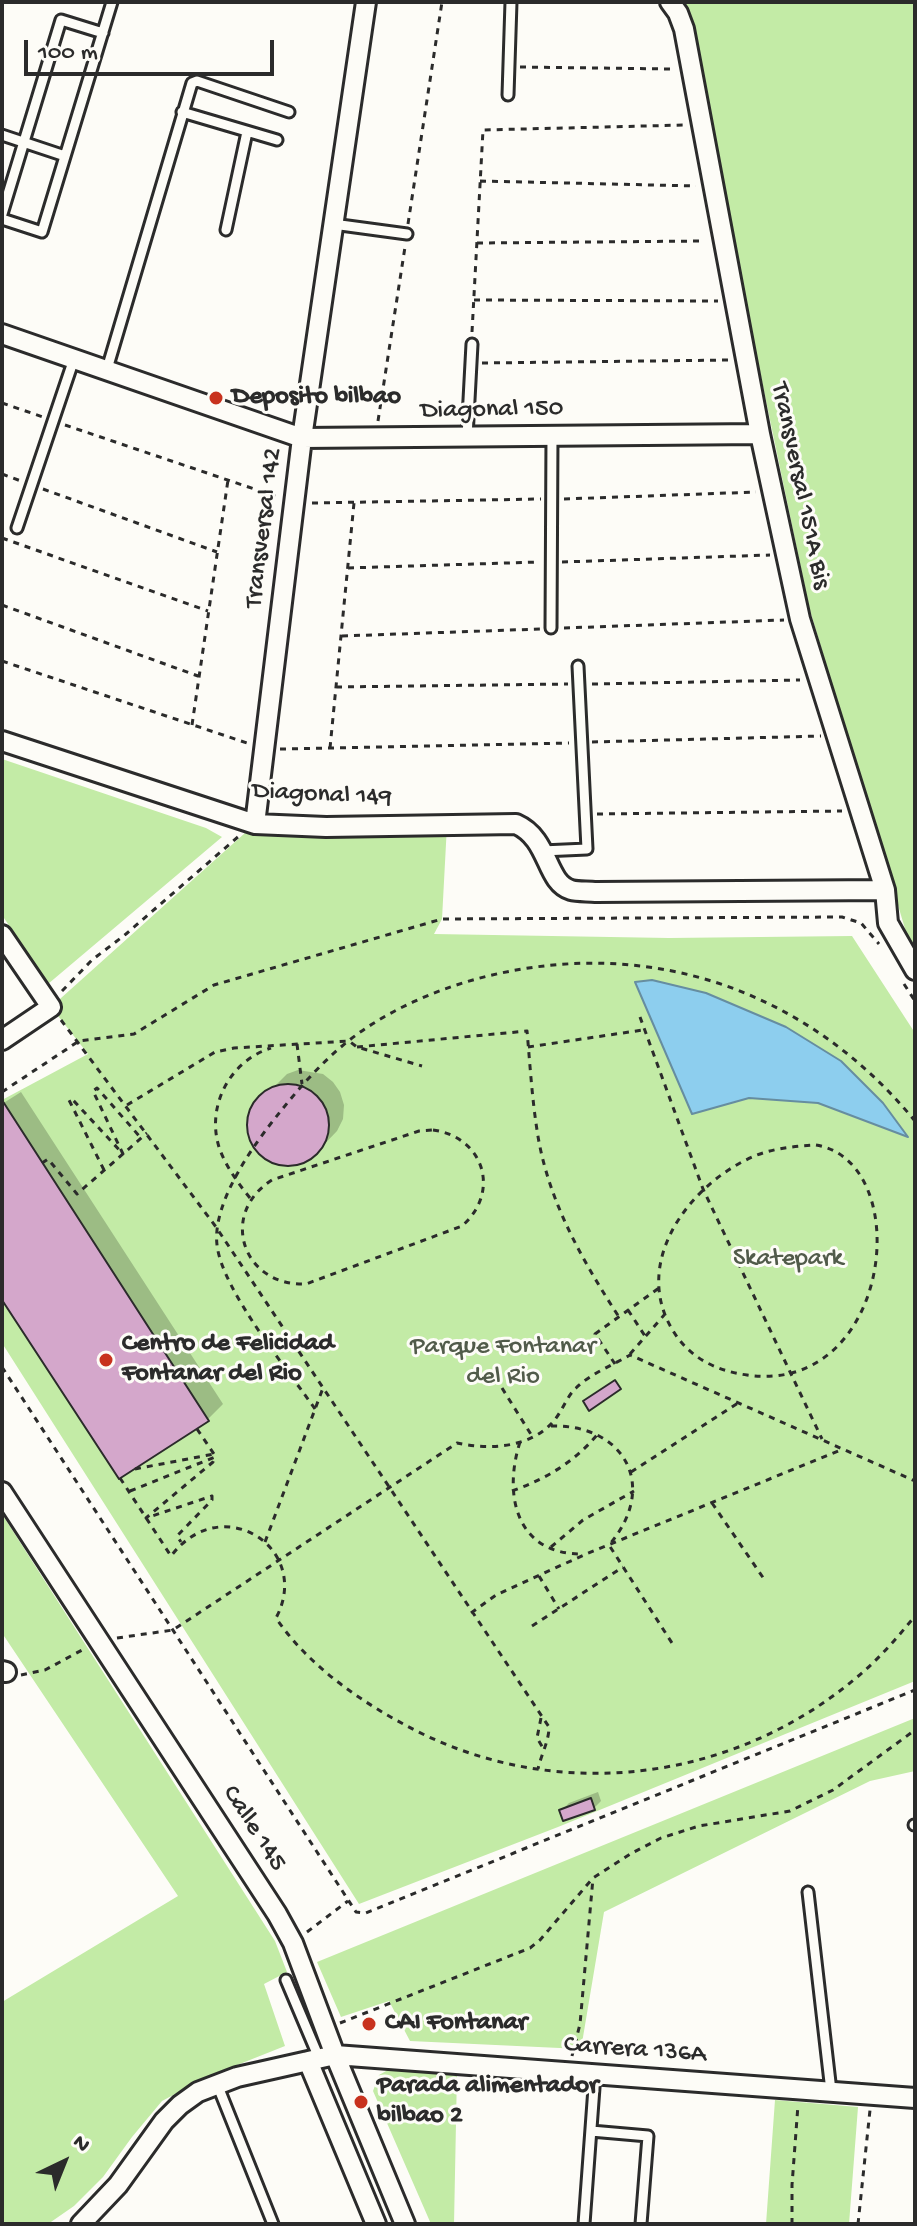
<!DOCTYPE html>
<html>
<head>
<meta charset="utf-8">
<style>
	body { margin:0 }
	#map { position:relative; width:917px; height:2226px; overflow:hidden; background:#fdfcf7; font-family:"Gochi Hand",sans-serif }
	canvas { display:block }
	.frame { position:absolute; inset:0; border:4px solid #2b2b2b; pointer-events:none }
	.north { position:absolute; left:24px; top:2122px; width:80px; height:80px; -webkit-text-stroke:6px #fdfcf7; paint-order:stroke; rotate:43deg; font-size:22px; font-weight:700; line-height:32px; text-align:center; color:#2b2b2b }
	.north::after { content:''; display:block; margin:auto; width:28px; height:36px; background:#2b2b2b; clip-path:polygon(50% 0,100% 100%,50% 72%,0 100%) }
	.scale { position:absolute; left:24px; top:40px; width:250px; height:36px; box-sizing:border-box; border:4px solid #2b2b2b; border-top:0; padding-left:10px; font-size:24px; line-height:28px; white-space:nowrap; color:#2b2b2b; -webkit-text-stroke:6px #fdfcf7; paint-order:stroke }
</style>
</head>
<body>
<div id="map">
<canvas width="917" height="2226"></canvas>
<div class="frame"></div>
<div class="north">N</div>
<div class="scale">100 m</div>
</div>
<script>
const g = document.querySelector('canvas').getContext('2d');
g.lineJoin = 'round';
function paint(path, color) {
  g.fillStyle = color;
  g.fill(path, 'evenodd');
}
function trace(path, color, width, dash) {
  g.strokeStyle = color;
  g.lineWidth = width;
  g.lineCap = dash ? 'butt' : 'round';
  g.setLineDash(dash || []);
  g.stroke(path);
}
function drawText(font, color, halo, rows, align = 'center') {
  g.font = font + ' "Gochi Hand",sans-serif';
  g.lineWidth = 6;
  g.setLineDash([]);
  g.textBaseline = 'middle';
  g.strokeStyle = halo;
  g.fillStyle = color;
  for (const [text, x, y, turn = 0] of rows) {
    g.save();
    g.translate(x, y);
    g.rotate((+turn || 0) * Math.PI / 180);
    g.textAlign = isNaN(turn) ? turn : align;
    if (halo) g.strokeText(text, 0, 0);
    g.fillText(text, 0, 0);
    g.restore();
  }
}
const green = new Path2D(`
	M683,2H915V946L906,932L809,607Z
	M2,759L206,828L222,837L48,984L2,915Z
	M255,824L447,825L442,919L434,934L669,938L852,936L915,1033V1681L558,1827L359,1904L2,1343V1100L88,1054L51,1007Z
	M2,1514L275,1941L287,1972L264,1984L285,2046L207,2077L162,2101L132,2137L103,2177L74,2206L48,2224H2V2002L178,1896L2,1633Z
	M915,1718V1771L870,1781L604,1912L581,2049L410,2041L389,2001L341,2017L317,1962Z
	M395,2066L457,2072L454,2224H431L373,2091L379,2075Z
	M775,2100L858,2107L849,2224H766Z`);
const water = new Path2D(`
	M652,980L706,993L786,1027L841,1061L883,1103L908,1137L818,1103L749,1098L692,1114L635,982Z`);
const shadow = new Path2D(`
	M298,1070L323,1074L333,1082L340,1092L344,1105L343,1119L337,1131L312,1157L300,1163L286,1164L273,1162L262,1154L250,1132L253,1108L287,1074Z
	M21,1092L223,1404L208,1419L119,1477L2,1295V1104Z
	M598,1792L601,1801L594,1808L562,1810L569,1803Z`);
const building = new Path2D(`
	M247 1125a41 41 0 1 1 82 0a41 41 0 1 1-82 0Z
	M2,1100L209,1421L119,1479L2,1300Z
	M615,1380L621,1389L589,1411L583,1401Z
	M591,1798L595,1810L563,1821L559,1810Z`);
const path = new Path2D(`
	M520,67L673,69
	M480,181L696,186
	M408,224L442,2
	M477,243L705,241
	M474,300L718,301
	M472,332L483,130L685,125
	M482,363L731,360
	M2,403L43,417
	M378,421L405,247
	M65,425L278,497
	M2,474L21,481
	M43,489L217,552
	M564,499L756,492
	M312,503L541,499
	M2,538L208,611
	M562,562L770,555
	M348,568L538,562
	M2,605L198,676
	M564,628L784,620
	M342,636L540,629
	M2,661L250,744
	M592,684L800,680
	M336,687L568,684
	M192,725L228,480
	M592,742L821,736
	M330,748L354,503
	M280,749L569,743
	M597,814L842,811
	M904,984L915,1001
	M62,991L92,960L126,934L239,836
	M640,1017L703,1189L822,1439
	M61,1020L216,1227L549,1727C549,1741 541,1755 538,1769
	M297,1044L302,1084
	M357,1047L527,1031C530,1064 532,1098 537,1130C547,1199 582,1260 619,1317
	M528,1047L643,1030
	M2,1092L79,1041L134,1034L214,985L442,919L842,917L861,923L879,944
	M127,1105L215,1052L234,1048L349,1041L357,1047L422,1066
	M433,1130C484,1137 501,1192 462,1226L306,1284C243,1287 218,1214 272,1180L419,1131Z
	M816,1145C917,1162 892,1396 747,1375C716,1371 688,1357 672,1329C631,1260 692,1181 757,1155C776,1148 796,1146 816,1145Z
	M42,1163L48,1159L77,1194L147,1133
	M104,1170L69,1100L72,1099L123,1154L93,1091L97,1088L141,1138
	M250,1198C238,1183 227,1168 220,1150C205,1108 229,1061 271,1048
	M628,1310L645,1336
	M630,1354L665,1314
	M615,1364L595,1334L659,1288
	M2,1367L356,1912L366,1913L915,1690
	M502,1388L532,1436
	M315,1409C288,1370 222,1290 217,1245C212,1202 254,1144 280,1112C300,1087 322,1062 347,1042C387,1010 439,988 488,976C652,936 808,991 915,1121
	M551,1426C625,1424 659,1487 609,1545L672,1643
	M197,1429L214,1454
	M520,1442C503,1495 516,1555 583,1554
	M135,1469L214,1454
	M631,1472L738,1403
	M120,1478L171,1556C222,1489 313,1549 276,1618C307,1664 358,1700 407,1726C552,1804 730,1784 856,1678C878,1660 897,1638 915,1616
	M130,1491L215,1457L213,1462L146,1518L212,1496V1500L177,1536L181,1542
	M512,1491C546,1479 574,1462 597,1435
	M712,1503L764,1579
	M265,1542L323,1388
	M551,1547L583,1520L634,1491
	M539,1576L559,1609
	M471,1613L496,1595L586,1554L843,1449
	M532,1626L623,1567
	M117,1638L173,1630L457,1443C488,1450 528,1448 551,1424C562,1413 566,1397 576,1388C590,1374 613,1365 630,1355L915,1481
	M21,1675L45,1670L84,1649
	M541,1718L537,1738L543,1748
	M307,1932L348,1901
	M340,2023L530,1948L540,1940L593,1878L632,1853L661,1838L699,1826L790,1811L833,1790L915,1730
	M572,2056L580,2024L593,1878
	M792,2224V2185L798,2105
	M858,2224L870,2110`);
const service = new Path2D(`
	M508,95L511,2
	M182,112L277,140
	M2,135L65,156
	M2,214L61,20L103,33
	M2,219L42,232L112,2
	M333,224L407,234
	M226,230L247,132
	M107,369L192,83L197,81L289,112
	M467,437L472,344
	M17,528L74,359
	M551,628L552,436
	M542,851L587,849L578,666
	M914,1825H915
	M808,1892L831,2091
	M286,1980L319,2058
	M217,2084L273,2224
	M591,2131L648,2136L641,2224
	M584,2224L595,2074`);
const minor = new Path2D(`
	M670,2L678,13L684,29L760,434L800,619L885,890L888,923L915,970
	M2,334L302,438L760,434
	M2,741L255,824L326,827L516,824C550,839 545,882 571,890C578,892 588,891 596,892L885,890
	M255,824L302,438L366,2
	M2,935L51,1007L2,1040
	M2,1492L277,1914L293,1943L335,2055L405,2224
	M2,1671L6,1672
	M308,2061L376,2224
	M81,2224L118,2185L164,2121L180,2105L198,2092L237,2077L335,2055L915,2098`);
const markers = [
	[216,398,8,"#c8321e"],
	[106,1360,8,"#c8321e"],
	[369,2024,8,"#c8321e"],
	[361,2102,8,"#c8321e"]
];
const poiNames = [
	["Deposito bilbao",232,398],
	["Centro de Felicidad",122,1345],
	["Fontanar del Rio",122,1375],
	["CAI Fontanar",385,2024],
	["Parada alimentador",377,2087],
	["bilbao 2",377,2117]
];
const streetNames = [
	["Diagonal 150",492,411,-1],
	["Transversal 151A Bis",799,486,78],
	["Transversal 142",265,528,-83],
	["Diagonal 149",322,796,3],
	["Calle 145",253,1829,57],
	["Carrera 136A",635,2051,4]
];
const parkNames = [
	["Skatepark",788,1260],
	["Parque Fontanar",503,1348],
	["del Rio",503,1378]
];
paint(green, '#c3eba6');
paint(water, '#8dceee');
trace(water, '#668da0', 2);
paint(shadow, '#0003');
paint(building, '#d4a7cb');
trace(building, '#2b2b2b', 2);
trace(service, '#2b2b2b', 15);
trace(minor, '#2b2b2b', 24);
trace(path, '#2b2b2b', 3, [6, 6]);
trace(service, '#fdfcf7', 9);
trace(minor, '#fdfcf7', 18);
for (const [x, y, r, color] of markers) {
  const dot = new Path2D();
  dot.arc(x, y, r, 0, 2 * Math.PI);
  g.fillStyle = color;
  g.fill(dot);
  trace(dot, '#fdfcf7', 3);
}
drawText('bold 26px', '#2b2b2b', '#fdfcf7', poiNames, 'left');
drawText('26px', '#2b2b2b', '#fdfcf7', streetNames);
drawText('26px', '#515b4a', '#fdfcf7', parkNames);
</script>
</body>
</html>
